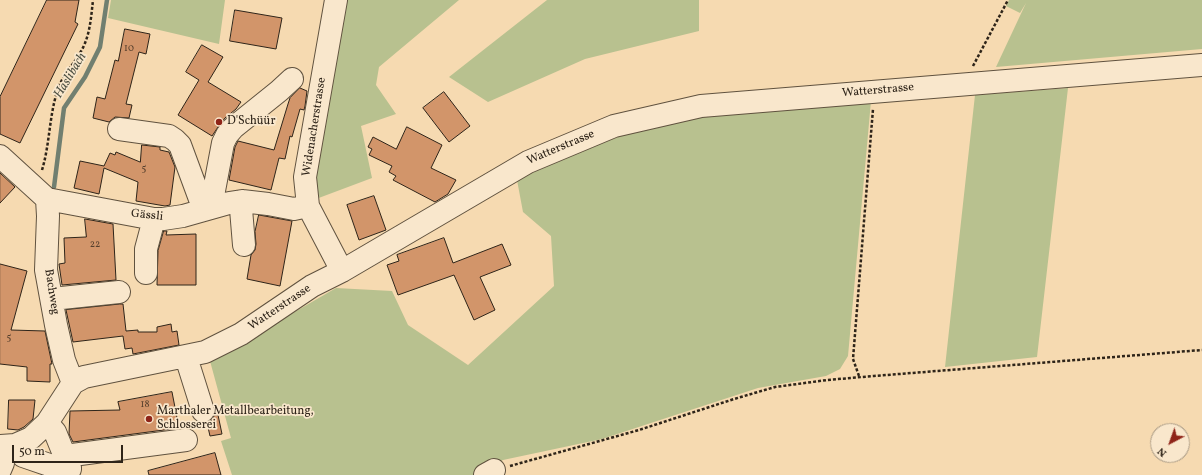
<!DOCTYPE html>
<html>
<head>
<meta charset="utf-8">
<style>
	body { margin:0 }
	#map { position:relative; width:1202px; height:475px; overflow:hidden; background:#f6dab1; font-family:Vollkorn,serif }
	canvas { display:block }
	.north { position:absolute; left:1150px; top:423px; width:40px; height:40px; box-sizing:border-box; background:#f9e7cc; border:1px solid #a89984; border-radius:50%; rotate:221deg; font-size:11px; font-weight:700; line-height:16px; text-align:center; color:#2e2419 }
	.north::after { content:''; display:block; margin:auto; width:14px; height:18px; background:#8f2418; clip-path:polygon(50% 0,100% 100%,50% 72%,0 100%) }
	.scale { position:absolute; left:12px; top:445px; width:111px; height:18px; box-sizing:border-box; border:2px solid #2e2419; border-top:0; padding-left:5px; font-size:12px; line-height:14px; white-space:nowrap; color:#2e2419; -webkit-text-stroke:3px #f9e7cc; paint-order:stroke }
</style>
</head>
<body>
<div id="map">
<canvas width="1202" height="475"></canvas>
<div class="north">N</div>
<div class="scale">50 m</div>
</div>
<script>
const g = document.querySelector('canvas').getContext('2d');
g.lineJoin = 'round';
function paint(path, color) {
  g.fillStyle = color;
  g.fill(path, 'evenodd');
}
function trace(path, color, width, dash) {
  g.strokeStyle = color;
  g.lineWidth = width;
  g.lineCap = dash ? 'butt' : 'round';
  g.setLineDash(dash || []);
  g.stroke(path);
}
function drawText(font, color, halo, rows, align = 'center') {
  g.font = font + ' Vollkorn,serif';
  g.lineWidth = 3.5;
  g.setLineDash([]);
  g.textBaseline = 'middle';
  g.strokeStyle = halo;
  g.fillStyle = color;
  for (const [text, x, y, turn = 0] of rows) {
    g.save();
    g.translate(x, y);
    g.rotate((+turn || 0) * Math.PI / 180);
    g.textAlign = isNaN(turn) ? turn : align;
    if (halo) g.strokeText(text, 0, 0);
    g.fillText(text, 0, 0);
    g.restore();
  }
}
const green = new Path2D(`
	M111,0H225L219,44L108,18Z
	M341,0H459L379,67L376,85L396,114L361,126L372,178L316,199L311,175Z
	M547,0H699V31L585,59L488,102L449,77Z
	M1009,0H1202V49L996,67L1026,3L1020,13L1006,6Z
	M1068,88L1037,357L945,367L975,95Z
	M871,101L848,356L840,369L826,376L758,388L602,439L503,460L473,475H232L221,441L231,438L210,361L336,288L392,291L408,325L468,365L554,286L551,236L523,212L517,180L581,149L637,131L706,116Z`);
const stream = new Path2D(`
	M54,187L64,108L85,77L100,47L107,0`);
const building = new Path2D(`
	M47,0H79L75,22L78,24L20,143L0,134V97Z
	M235,10L282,18L276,49L230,41Z
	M125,29L150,34L146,54L139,52L126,104L132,105L129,118L115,117L109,122L93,118L97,97L105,99L115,60L118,61Z
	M202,45L223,57L208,82L241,102L236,109L225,118L218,127L212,136L178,115L199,80L186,72Z
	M300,88L307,91L305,106L304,110L300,109L292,137L290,136L285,159L279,158L271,190L229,180L235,147L238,141L274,150L288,104L290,98Z
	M444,92L470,126L449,142L423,108Z
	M407,127L442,145L431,168L456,180L448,194L435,202L393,180L396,176L389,172L392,166L369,155L372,149L368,147L373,137L396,149Z
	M142,145L160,147V150L169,152L175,167L170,205L165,206L136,201L138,182L104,168L99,194L74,188L80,161L104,166L110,153L115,155L116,152L140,162Z
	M0,173L15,187L0,203Z
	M374,196L386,230L359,240L347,205Z
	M259,215L292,221L280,286L247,279L251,255L255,250L256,244L255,232Z
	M85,219L113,224L116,280L62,285L59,264L65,263L64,238L86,237Z
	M164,231H167L166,235L196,234V285H157L158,251Z
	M444,238L453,263L502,244L511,265L480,277L495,310L474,320L454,275L398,295L387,265L399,261L397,255Z
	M0,264L27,271L11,330L45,331L52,364H50V382L27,381V367L0,364Z
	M120,304H123L126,331L138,330V332H157V327L171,324L172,332L177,331L179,345L133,354L132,348L125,349L123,336L73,342L66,310Z
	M172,392L179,428L73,442L69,434L70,411L120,410L118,402Z
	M9,400H35L33,419L24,427L18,430L8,429Z
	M218,415L222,434L210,436L207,423L212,420L214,416Z
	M215,453L221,475H149L148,471Z`);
const path = new Path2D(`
	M973,66L1008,0
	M42,170C50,144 49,115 58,89C62,76 73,65 80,53C90,37 91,18 93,0
	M859,376L853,359L873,109
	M510,466L639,430L734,399L775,387L827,380L874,376L1202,350`);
const minor = new Path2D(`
	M336,0L305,177L308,206L342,271
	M119,129L169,136L175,140L180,145L204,210
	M0,156L47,199L154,219H163L183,216L229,203L242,201L268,204L294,209L308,206
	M47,199L48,216L46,270L56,325L64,360L73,383
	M242,201L241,209L244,245
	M215,206L213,196L223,143L227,135L233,128L279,91L292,79
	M146,273V249L154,219
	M52,299L119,292
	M186,357L203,411
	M47,423L55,432L70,469
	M15,445L23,456L58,468H70
	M0,446L15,445L31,438L47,423L73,383L84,377L205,352L241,334L312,286L342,271L528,162L614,126L701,106L1202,65
	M65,456L186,440
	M0,470L3,463L2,447
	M485,475L494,470`);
const markers = [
	[219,122,4,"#8f2418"],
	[149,419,4,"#8f2418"]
];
const numberNames = [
	["10",129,49],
	["5",144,169],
	["22",95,245],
	["5",9,338],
	["18",145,405]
];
const streetNames = [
	["Watterstrasse",878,91,-5],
	["Widenacherstrasse",315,127,-81],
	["Watterstrasse",561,148,-23],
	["Gässli",147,216,6],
	["Bachweg",51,292,81],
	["Watterstrasse",280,308,-34]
];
const poiNames = [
	["D'Schüür",227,122],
	["Marthaler Metallbearbeitung,",157,412],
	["Schlosserei",157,426]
];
const waterNames = [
	["Haslibach",71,76,-59]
];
paint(green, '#b8c18f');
trace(stream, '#717f70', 4.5);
paint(building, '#d2956a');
trace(building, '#2e2419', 1);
trace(minor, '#60523f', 24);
trace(path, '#2e2419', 2.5, [3, 2]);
trace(minor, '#f9e7cc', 22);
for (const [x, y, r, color] of markers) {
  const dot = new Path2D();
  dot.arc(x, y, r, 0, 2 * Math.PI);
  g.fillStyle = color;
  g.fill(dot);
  trace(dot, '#f9e7cc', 1.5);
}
drawText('10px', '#57402d', null, numberNames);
drawText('12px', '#2e2419', '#f9e7cc', streetNames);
drawText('12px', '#2e2419', '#f9e7cc', poiNames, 'left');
drawText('italic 13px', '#4f5144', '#f9e7cc', waterNames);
</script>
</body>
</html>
